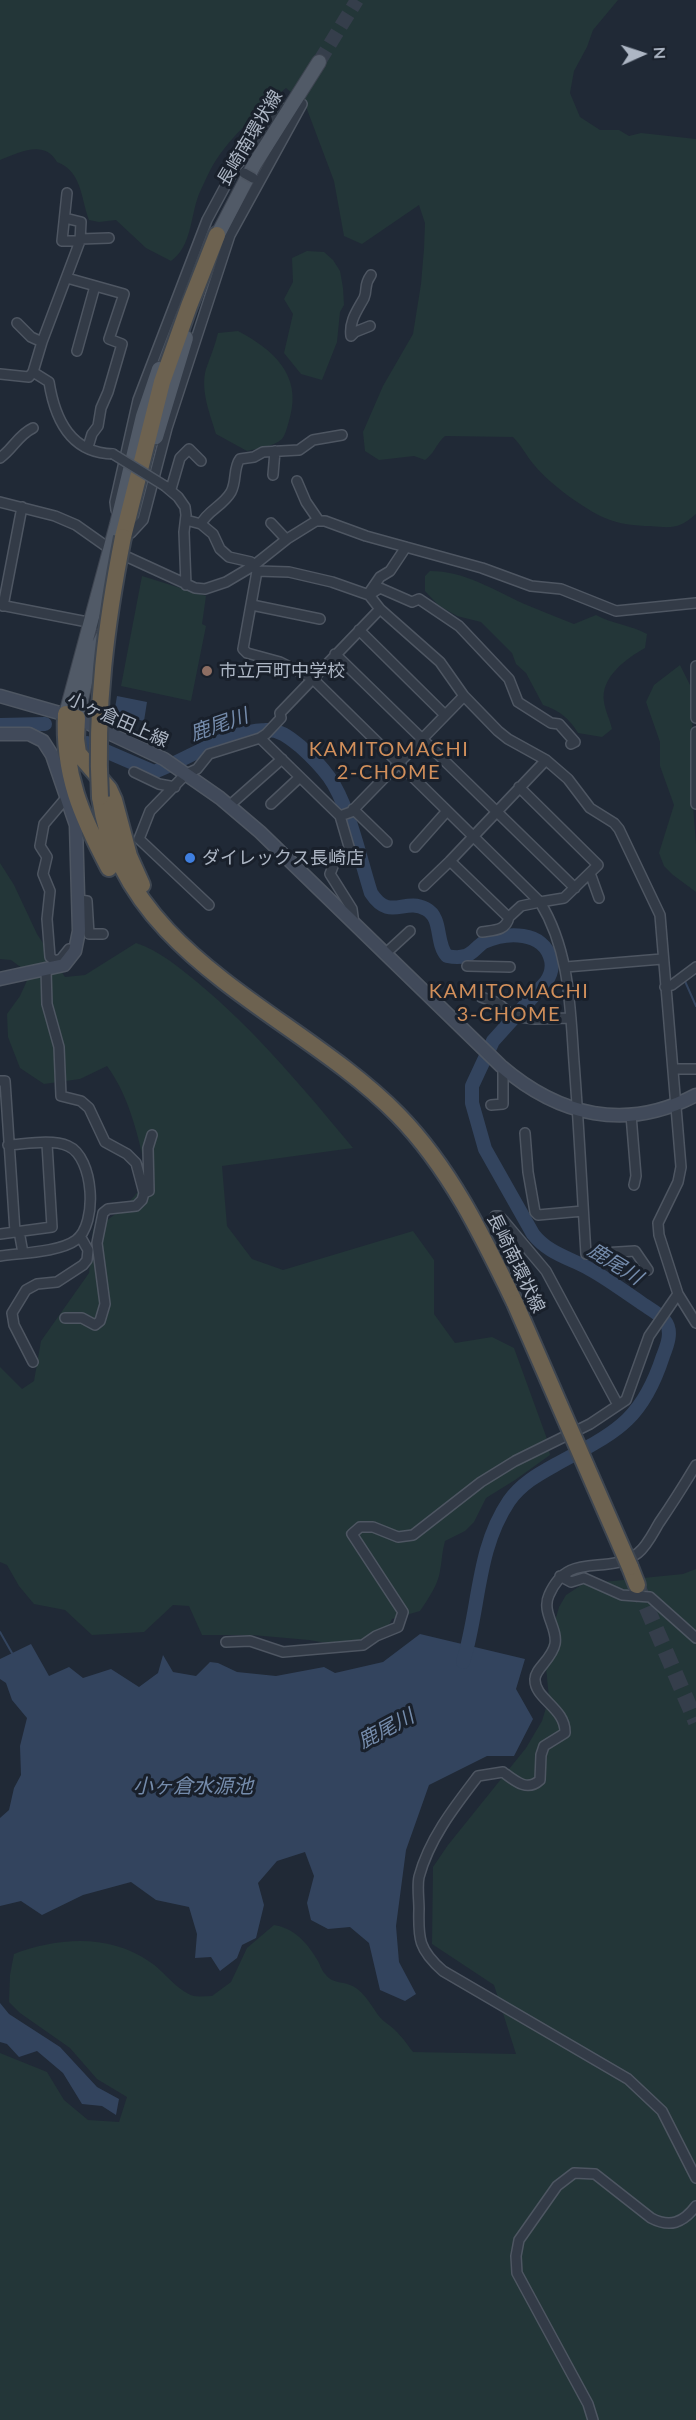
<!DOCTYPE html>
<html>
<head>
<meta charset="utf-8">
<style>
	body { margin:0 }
	#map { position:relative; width:696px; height:2420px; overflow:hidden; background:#202936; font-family:Lato,sans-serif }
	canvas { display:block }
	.north { position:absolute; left:612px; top:24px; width:60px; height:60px; -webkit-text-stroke:4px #19202b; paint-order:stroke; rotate:87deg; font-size:16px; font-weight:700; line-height:24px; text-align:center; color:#adb6c4 }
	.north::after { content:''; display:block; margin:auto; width:21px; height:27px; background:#adb6c4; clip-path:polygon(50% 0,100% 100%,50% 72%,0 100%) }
</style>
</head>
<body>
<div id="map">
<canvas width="696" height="2420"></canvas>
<div class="north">N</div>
</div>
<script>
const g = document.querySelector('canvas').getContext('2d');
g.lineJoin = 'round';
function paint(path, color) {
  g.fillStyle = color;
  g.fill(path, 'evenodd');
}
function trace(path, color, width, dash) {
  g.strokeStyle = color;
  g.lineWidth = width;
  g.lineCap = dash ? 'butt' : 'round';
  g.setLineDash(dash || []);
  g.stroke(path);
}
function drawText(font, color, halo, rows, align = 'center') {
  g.font = font + ' Lato,"Noto Sans JP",sans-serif';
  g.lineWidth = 6;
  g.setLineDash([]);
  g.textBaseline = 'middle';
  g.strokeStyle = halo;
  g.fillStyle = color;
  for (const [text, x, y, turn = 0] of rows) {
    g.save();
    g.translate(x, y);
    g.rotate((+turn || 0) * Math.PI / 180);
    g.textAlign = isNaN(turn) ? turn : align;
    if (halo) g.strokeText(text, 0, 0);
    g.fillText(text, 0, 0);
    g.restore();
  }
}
const green = new Path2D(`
	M0,0H618L593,30L587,47L574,71L570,93L580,117L600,130H619L629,136L641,133L696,139V514C679,529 672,528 650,526C636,526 618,524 605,518C584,509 550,484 535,466C527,457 522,446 513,437L445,436C436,444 434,454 425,460L414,456L379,460L365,451L363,432L383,386L413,334L421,284L424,249L425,223L419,205L362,244L344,236L334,181L305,104L286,88C260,111 231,135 213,165C208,174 203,185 199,194C190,217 192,246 171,261L146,248L116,220L99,222L89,220C81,199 82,171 57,162C44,139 19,153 0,160Z
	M307,251L324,252L333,260L340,271L343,288L344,305L340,312L337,342L322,380L301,374L284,353L293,314L284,299L293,282L292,258Z
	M238,331C272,349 302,374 290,417C288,424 286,434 282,439C273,447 259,448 247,451L216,434C210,414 200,390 206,369C210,357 215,346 218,333Z
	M430,571C464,571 492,589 522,603C539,610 556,617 574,624L596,615C612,624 631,625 647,634L645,648C627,658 600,677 604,702C605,710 610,720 612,729L602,737L578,733C569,718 560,711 543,705L526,673L516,664L512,653L481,622L457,616L438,605L425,591V576Z
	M142,576L206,596L202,624L206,626L191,701L121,686Z
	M680,665L692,689L693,713L690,767L696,844V892L673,875L664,866L659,853L674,805L660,766V742L646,702L654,685Z
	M0,863L14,885L37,934L65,977L85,975L136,943C160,951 177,966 197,982C255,1030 305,1090 353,1148L222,1166L227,1226L252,1259L283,1270L413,1231L434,1260V1314L455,1343L492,1337L514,1348L546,1436L550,1455L515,1480L486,1498L474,1522L465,1531L445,1541C442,1551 442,1561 440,1571C438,1585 428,1599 420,1611L392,1619L385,1633L344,1646L309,1640L252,1635H202L189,1606L173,1605L144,1632L92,1635L65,1610L34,1604L19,1586L7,1565L0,1562V1367L22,1389L34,1381L41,1341L89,1273L93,1230L124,1208L148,1180C139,1140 131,1099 107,1066L80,1079L44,1084L20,1068L8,1037L7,1014L20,996L30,974L11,960L0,959Z
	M696,1569V2420H0V2053L47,2072L64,2100L88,2120L119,2122L127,2097L97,2079L70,2048L20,2013L9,2002L10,1975L14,1954C59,1937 110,1934 150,1962C164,1971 177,1991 194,1996C199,1997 206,1996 212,1996L231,1982L247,1948L274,1925C293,1928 306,1941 316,1958C320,1963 321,1970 325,1974C333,1984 341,1981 350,1985C367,1991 374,2014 385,2022C398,2031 404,2040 413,2052L516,2054L494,1985L432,1944L433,1867L448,1845L526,1748L542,1721L549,1698L545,1657L559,1607L566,1595L583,1584L683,1574Z`);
const water = new Path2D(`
	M117,696L147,702L144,721L114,714Z
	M420,1634L525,1659L516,1689L533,1719L514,1756H487L429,1785L406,1850L396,1926L399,1962L416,1994L405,2001L380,1990L369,1943L350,1927L328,1929L311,1920L307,1903L314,1876L305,1852L277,1861L258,1883L264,1905L256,1938L242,1945L237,1958L220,1971L211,1957L195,1958L197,1934L189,1907L156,1900L131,1882L83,1895L42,1915L21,1901L0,1906V1818L9,1810L14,1788L21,1775L20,1746L27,1718L12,1700L6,1683L0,1679V1659L31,1644L49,1676L69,1667L83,1678L111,1669L139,1687L158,1673L163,1655L173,1672L196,1676L210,1662L218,1663L237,1672L276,1676L324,1667L335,1673L383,1662Z
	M0,2003L9,2014L60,2047L97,2087L119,2099L116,2115L102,2106L82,2104L63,2073L37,2051L19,2057L7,2044L0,2042Z`);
const stream = new Path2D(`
	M684,979L696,1006
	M0,1632L12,1653`);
const river = new Path2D(`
	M0,725L45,724
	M87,743L154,772C189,759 227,731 265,730C280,729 290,738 301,747C311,756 321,766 329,777C349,805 360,859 371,893C390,922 404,897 426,909C443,918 435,943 447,956C452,957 459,958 465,956C473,954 477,946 484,942C506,932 544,930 551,960C553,968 550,976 546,982L493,1041L472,1086V1103L485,1149L533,1234C547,1252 566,1257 586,1267C605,1277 622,1290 640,1302C648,1308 659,1313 665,1321C673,1331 667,1346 663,1356C641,1424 613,1433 555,1465C537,1475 521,1484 509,1501C476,1550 480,1608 463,1662`);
const primaryTunnel = new Path2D(`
	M319,62L357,0`);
const highwayTunnel = new Path2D(`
	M637,1585L696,1722`);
const street = new Path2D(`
	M67,193L62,241H80
	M80,239L109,238
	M67,278L124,294L109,339L122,344L108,392L101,408L98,426L92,434L88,447
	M17,323L31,337L42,342
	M351,336C349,321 357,311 364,298C368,289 363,286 371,275
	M351,336L355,332L370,326
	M77,351L95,286
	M33,372L49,382C55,420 71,453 113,454
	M0,374L29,377L33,372L42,342L80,241L81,222L65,218
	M0,458C13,449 18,435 33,428
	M273,475L275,451
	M297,481L306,502L319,521
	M165,486L178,497L185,507L186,515L184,532L186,585
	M171,489L180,458L189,449L201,461
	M0,502L55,516L76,525L110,549L195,588L205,589L226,582L253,566L287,539L316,521H325L366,536L482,568L531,586L561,589L616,611L696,603
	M116,510L115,502L138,400L207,220L235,168L281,108
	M186,520L201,524L213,534L220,549L229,557L251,562L257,571L243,649L247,653L280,662L312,678L540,902
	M271,523L286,539
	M201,524C207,511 223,506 231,492C237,481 233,468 240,459L254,457L263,452L299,450L313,440L342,435
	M131,533L143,520L167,428L230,235L302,104
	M257,571L289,572L332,582L369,595L380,609L440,662L464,696L498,731L508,739L546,760L568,779L590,808L614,823L619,829L660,915L681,1167L678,1182L658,1223L659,1235L678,1294L696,1323
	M369,593L380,577L390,571L406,547
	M369,595L380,588L412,602L419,599L459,626L509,679L518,702L551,723L559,724L575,742L571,744
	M0,605L108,626
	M252,605L320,619
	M3,606L22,507
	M359,630L445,715
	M335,654L575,888
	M696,666V718
	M696,732V804
	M260,738L340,816L350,850L346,856H337L330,874L352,909L354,924
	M134,772L159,784L175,787
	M519,787L598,865L564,898L540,902C570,951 570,1007 574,1062C579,1127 582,1191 586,1254L635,1251L648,1270
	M66,798L44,824L40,846L47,857L43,874L50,891L47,919L50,957L55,961L61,959L69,949
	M271,804L300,777
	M230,805L282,759
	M353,809L387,842
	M340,816L351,812L464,696
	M415,847L447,811
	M590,873L599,898
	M424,886L450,861
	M79,900L87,901L89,934H103
	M540,902L521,906L509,917L506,915L450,861L546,760
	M209,905L139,839L150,811L186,774L197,769L209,754L260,738L266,734L281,718L280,713L380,609
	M482,932C494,930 506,931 509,917
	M385,954L410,931
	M467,966L510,967
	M566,967L662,959
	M46,970L47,1004L59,1047L61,1096L81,1101L89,1108L105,1142L127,1154L136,1163L144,1193L142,1200L136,1206L108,1209L103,1213L97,1243L105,1304L100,1321L95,1325L82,1318H65
	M665,987L672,985L696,967
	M481,997L498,1003L512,1016L535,1019L571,1018
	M673,1069H696
	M0,1081H5L15,1232
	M491,1105L503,1104V1069
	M631,1115L636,1176L634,1185
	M525,1133L528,1172L535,1212L538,1215L583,1211
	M144,1193L149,1191L148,1148L152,1135
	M495,1216H499L504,1221L546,1271L618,1405
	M19,1231L23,1253
	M0,1234L52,1227L47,1144
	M0,1256C21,1253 60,1252 76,1240C98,1224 94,1157 68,1146C52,1139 26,1144 8,1145
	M33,1362L14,1325L12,1313L26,1290L37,1284L57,1282L83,1265L87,1260L88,1250L80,1236
	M696,1465C684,1485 672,1504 659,1523C653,1533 647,1546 638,1553C606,1577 569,1549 549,1595C541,1612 558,1628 555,1644C552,1659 535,1669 535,1679C534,1699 566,1708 565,1733L544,1746L541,1755L540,1780C527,1792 515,1781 503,1772L478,1776C455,1806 429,1839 419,1877C417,1886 419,1899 419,1909C418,1939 419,1950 443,1971L628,2079L662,2111L696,2178
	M560,1576L571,1582L584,1578L622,1595L650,1597L696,1638
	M226,1642L250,1641L283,1652L363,1645L376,1636L398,1627L403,1612L352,1534L360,1527H373L398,1537L413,1535L481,1482L515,1461L590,1424L626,1400L649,1336L678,1294
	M593,2420L588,2404L517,2273L516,2256L519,2240L557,2186L574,2173L595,2174L651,2218C670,2228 683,2223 696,2206`);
const secondary = new Path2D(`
	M0,696L77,718L164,759L220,798L260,832L501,1066C559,1116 626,1132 696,1095
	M0,734H29L43,741L52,755L76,825L79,931L75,951L64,965L0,979`);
const primary = new Path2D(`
	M213,244L254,165L319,62
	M156,437L186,338
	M66,714L117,524L143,416L159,369
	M77,718L89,665L106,630`);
const highway = new Path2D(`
	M123,537L162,382L189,306L217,235
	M66,714C63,774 81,815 109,868
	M77,718L76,739L78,753L109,789L114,800L129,856L142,885
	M100,797C123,958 297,1012 398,1115C450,1168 483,1237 515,1303
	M630,1567L637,1585`);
const streetBridge = new Path2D(`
	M244,173L253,178
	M113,454L165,486`);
const highwayBridge = new Path2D(`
	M100,797C95,709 106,623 123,537
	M515,1303L630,1567`);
const markers = [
	[207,671,6,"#8d6e63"],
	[190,858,6,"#3f7fe0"]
];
const streetNames = [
	["長崎南環状線",250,138,-59],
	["小ヶ倉田上線",118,720,24],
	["長崎南環状線",516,1263,64]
];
const poiNames = [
	["市立戸町中学校",219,671],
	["ダイレックス長崎店",202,858]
];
const waterNames = [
	["鹿尾川",219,725,-19],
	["鹿尾川",615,1264,32],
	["鹿尾川",386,1729,-28],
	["小ヶ倉水源池",193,1787]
];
const neighbourhoodNames = [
	["KAMITOMACHI",389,750],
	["2-CHOME",389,773],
	["KAMITOMACHI",509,992],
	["3-CHOME",509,1015]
];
paint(green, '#233638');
paint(water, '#33445e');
trace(stream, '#33445e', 2);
trace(river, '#33445e', 14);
trace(primaryTunnel, '#353e4b', 14, [14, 7]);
trace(highwayTunnel, '#353e4b', 16, [16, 8]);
trace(street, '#4e5662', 12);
trace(secondary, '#4e5662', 15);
trace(primary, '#3d4450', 16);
trace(highway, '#3e4651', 20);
trace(street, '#333b47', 9);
trace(secondary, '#414a5a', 12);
trace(primary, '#515a67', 14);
trace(highway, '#6d6250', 16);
trace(streetBridge, '#4e5662', 12, []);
trace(highwayBridge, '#3e4651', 20, []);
trace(streetBridge, '#333b47', 9);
trace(highwayBridge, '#6d6250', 16);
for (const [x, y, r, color] of markers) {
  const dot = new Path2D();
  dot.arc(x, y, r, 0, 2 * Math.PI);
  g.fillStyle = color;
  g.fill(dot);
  trace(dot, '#19202b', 2);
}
drawText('18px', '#adb6c4', '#19202b', streetNames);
drawText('18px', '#adb6c4', '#19202b', poiNames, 'left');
drawText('italic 20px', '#758cac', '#19202b', waterNames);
g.letterSpacing = '1.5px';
drawText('20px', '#d18f5b', '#19202b', neighbourhoodNames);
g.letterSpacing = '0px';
</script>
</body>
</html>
